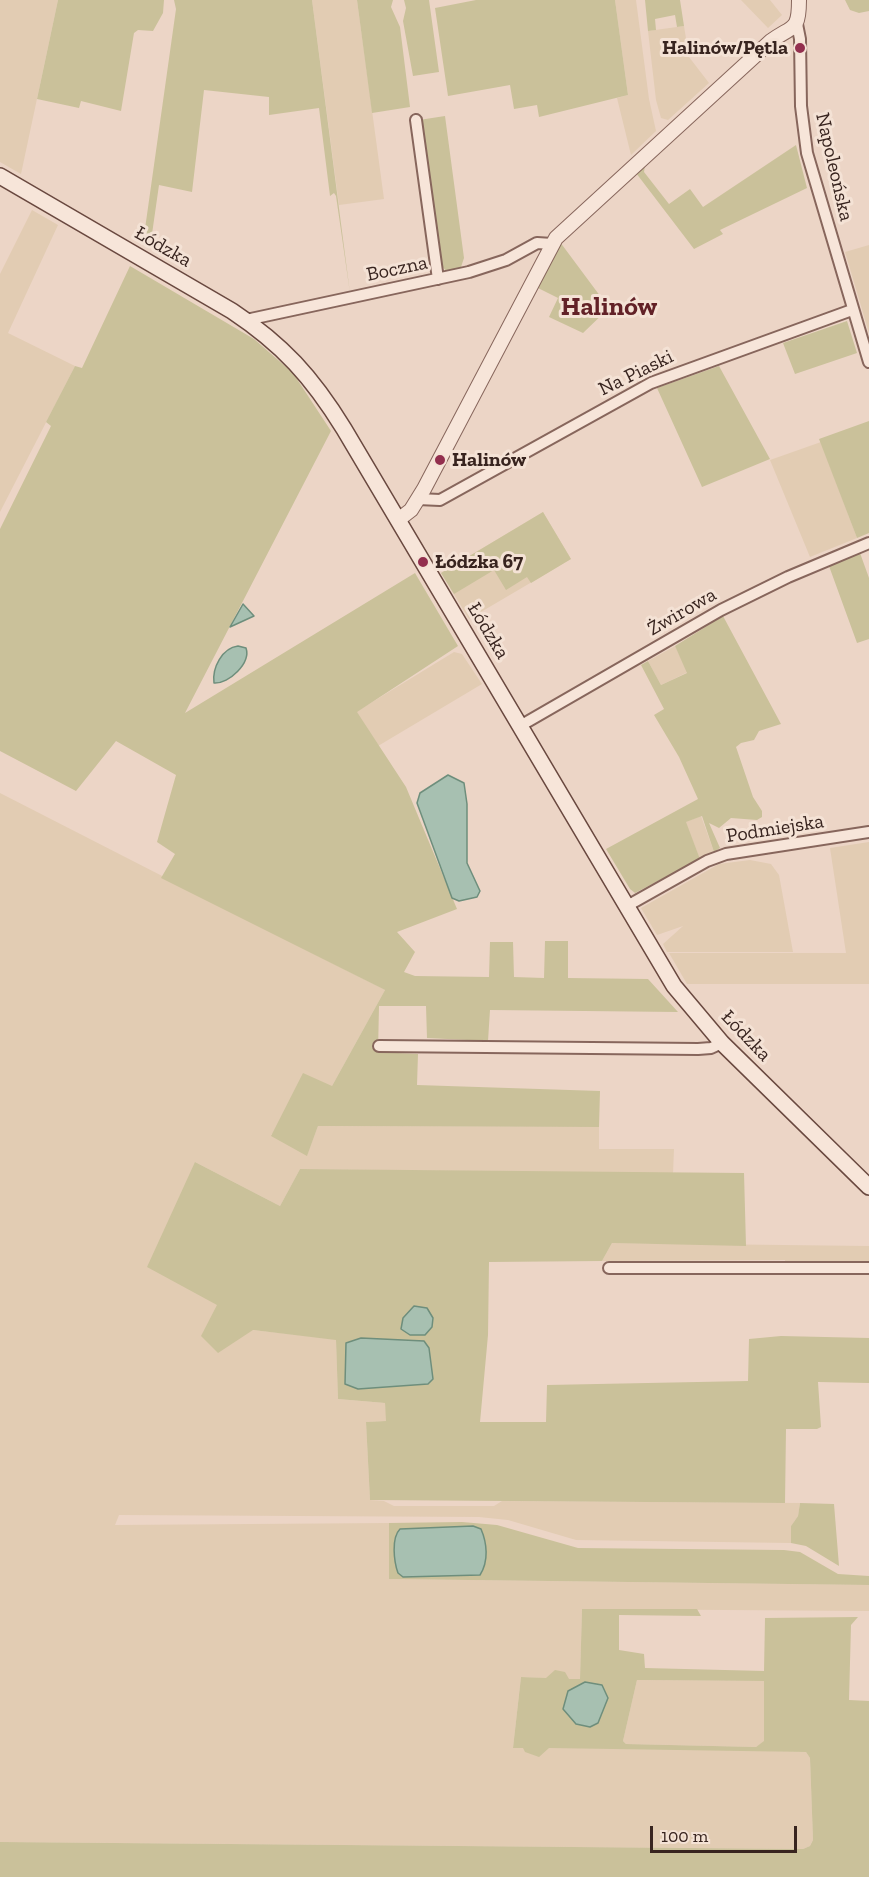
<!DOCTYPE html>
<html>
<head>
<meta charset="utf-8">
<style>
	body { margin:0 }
	#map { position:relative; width:869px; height:1877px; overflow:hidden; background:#ecd5c6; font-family:"Zilla Slab",serif }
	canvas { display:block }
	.scale { position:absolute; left:650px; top:1826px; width:147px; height:27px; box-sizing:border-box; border:3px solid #38241f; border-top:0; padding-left:8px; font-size:18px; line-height:21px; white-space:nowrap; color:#38241f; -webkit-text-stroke:4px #f4e2d5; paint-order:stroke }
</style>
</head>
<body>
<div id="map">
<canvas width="869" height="1877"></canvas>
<div class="scale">100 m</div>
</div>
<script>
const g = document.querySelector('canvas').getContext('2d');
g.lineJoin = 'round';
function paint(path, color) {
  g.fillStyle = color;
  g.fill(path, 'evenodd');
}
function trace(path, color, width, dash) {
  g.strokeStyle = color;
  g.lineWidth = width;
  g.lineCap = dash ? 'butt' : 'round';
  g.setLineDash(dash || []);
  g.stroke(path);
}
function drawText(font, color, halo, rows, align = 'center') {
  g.font = font + ' "Zilla Slab",serif';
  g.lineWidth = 6;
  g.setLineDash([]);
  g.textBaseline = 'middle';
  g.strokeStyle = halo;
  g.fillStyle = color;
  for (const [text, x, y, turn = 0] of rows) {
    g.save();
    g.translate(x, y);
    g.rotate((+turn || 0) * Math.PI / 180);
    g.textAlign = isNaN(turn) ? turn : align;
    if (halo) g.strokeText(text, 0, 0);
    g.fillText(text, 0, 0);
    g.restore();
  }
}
const farmland = new Path2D(`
	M0,0H58L21,174L0,162Z
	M312,0H357L384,199L339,205Z
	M615,0H636L649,99L656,131L631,155L617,98L628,95Z
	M741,0H770L782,15L768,28Z
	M684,26L689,57L709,83L668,120L661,118L656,100L648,31Z
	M32,210L58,225L8,333L75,366L0,512V274Z
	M869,245V333L845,252Z
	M821,442L857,538L810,557L770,460Z
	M543,512L571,559L469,619L441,573Z
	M675,646L688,672L661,685L648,661Z
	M454,652L462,654L482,684L378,746L356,712Z
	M0,793L385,990L332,1086L271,1135L307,1155L318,1126L599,1127V1149H674L673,1174L300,1169L280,1206L195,1162L218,1305L252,1330L336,1339L338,1399L385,1403L387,1421L366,1422L370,1500L384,1501L394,1506H494L502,1501L800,1503L798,1516L791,1526V1543L576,1540L508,1520L479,1517L119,1515L115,1525L389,1523L390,1579L869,1585V1611L582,1609L580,1680L521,1677L513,1748L620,1747L806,1752L810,1758L813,1840L810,1846L803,1849L0,1842Z
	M701,816L714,852L700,859L685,822Z
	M869,842V984H687L669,953H846L830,848Z
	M750,860L771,864L779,875L793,952H667L663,944L683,926L657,935L641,908L719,864Z
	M612,1243L869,1246V1265L785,1264V1260L602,1261Z
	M637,1680L764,1681V1742L756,1747L626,1744L623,1741Z`);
const green = new Path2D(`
	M58,0H164L163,13L153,31L138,30L134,33L121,111L81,101L79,108L37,99Z
	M174,0H312L350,293L336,196L334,193L330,196L319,108L269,115V97L204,90L192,192L159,185L151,241L155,250L143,243L176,9Z
	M357,0H393L391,7L400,27L410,107L372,113Z
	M404,0H429L439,72L413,76L403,21L406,8Z
	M476,0H615L628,95L539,117L537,105L514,109L510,85L448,96L435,8Z
	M645,0H680L684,26L677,27L675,15L655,19L656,30L648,31Z
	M845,0H869V11L859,13L850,10Z
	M445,116L464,258L460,270L448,273L440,264L419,120Z
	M796,145L807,188L720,230L723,234L694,249L636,173L645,166L644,172L669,204L690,189L703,207Z
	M560,242L609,308L583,333L549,317L558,298L538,288Z
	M130,266L254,339L293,373L331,431L185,713L415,573L458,646L357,712L406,787L457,909L397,932L415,952L404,972L415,976L489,977L490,942H513L514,977L544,978L545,941H568V978L648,979L678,1012L490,1010L488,1041L427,1038L426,1006H379L378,1052L418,1054L417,1085L600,1091L599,1127L318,1126L307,1156L271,1136L303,1073L332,1086L385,990L161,878L175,854L157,842L176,775L116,741L76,791L0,751V529L51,426L46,422L75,366L82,368Z
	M847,321L857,353L795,374L783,343Z
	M719,366L770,459L702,487L657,388Z
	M869,421V533L857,538L819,439Z
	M543,512L571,559L531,583L527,577L506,590L494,570L454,594L441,573Z
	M860,553L869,578V639L857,643L829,566Z
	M723,616L781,724L759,731L754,740L741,743L736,747L753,797L762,811V817L757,820L731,818L719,828L709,823L720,848L714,852L702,816L686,822L700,859L635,893L630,889L606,849L698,799L679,757L654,715L664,709L641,665L648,661L661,685L687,673L675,646Z
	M195,1162L280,1206L300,1169L744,1173L746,1246L612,1243L602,1261L489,1262L488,1335L480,1422H546L547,1385L748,1381L749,1339L781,1336L869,1338V1383L818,1382L821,1427L817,1429H786L785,1503L370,1500L366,1422L386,1421L385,1403L338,1399L336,1340L253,1330L218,1353L201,1336L217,1305L147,1267Z
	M800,1503L834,1504L839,1566L806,1546L791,1543V1526L798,1516Z
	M462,1522L497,1525L578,1548L784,1550L800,1552L838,1574L869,1576V1585L389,1579V1523Z
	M582,1609H697L701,1616L619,1615V1650L644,1654L645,1668L764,1671L765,1618L858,1617L851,1625L849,1700L869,1701V1877H0V1842L803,1849L810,1846L813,1840L810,1758L806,1752L549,1748L539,1757L525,1752L523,1748H513L521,1677L546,1678L555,1670L565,1672L569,1679H580ZM637,1680L764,1681V1741L756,1747L626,1744L623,1741Z`);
const water = new Path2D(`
	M243,604L254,616L230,627Z
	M238,646L246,648C251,663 229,684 214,683C212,668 222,648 238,646Z
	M448,775L464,783L467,804V863L480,891L477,897L459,901L452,898L417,803L420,793Z
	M414,1306L427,1308L433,1318L432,1327L425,1335H410L401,1329L403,1318Z
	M361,1338L424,1341L429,1348L433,1379L428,1384L358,1389L345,1384L346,1343Z
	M473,1526L481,1529C487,1543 489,1561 480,1575L403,1577L398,1573C394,1562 391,1538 400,1529Z
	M585,1682L602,1685L608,1698L598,1723L590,1727L576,1724L563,1709L568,1691Z`);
const minor = new Path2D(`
	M797,24L800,39L801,106L807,153L869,362
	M416,120L438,279
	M246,320L469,272L506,260L537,243L552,244
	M418,499L440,500L651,383L852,310
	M520,726L721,610L788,577L869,543
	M627,906L707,861L726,854L869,832
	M379,1046L698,1049L711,1048L722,1043
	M609,1268H869`);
const tertiary = new Path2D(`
	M398,520L411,510L424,489L556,238L771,41C793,25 799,32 799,0`);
const secondary = new Path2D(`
	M0,176L232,311C283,345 312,377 344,429L674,986L722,1043L869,1187`);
const markers = [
	[800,48,6,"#932f4e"],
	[440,460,6,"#932f4e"],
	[423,562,6,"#932f4e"]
];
const poiNames = [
	["Halinów/Pętla",788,48,"right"],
	["Halinów",452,460],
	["Łódzka 67",435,562]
];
const streetNames = [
	["Napoleońska",834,167,77],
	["Łódzka",163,247,30],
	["Boczna",397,269,-12],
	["Na Piaski",636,373,-26],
	["Żwirowa",682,612,-30],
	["Łódzka",488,631,59],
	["Podmiejska",775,829,-9],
	["Łódzka",746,1036,46]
];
const districtNames = [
	["Halinów",609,308]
];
paint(farmland, '#e2ccb3');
paint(green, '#cac19a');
paint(water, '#a7c0b1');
trace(water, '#6e8e7c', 1.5);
trace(minor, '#87665c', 14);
trace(tertiary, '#87665c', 16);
trace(secondary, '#69483f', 18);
trace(minor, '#f7e5d9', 10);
trace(tertiary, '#f7e5d9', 14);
trace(secondary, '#f7e5d9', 15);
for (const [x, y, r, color] of markers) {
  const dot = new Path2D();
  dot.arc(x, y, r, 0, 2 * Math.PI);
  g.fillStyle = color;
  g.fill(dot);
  trace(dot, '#f4e2d5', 2);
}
drawText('bold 20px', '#38241f', '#f4e2d5', poiNames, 'left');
drawText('20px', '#38241f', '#f4e2d5', streetNames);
drawText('bold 26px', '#622127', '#f4e2d5', districtNames);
</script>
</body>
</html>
